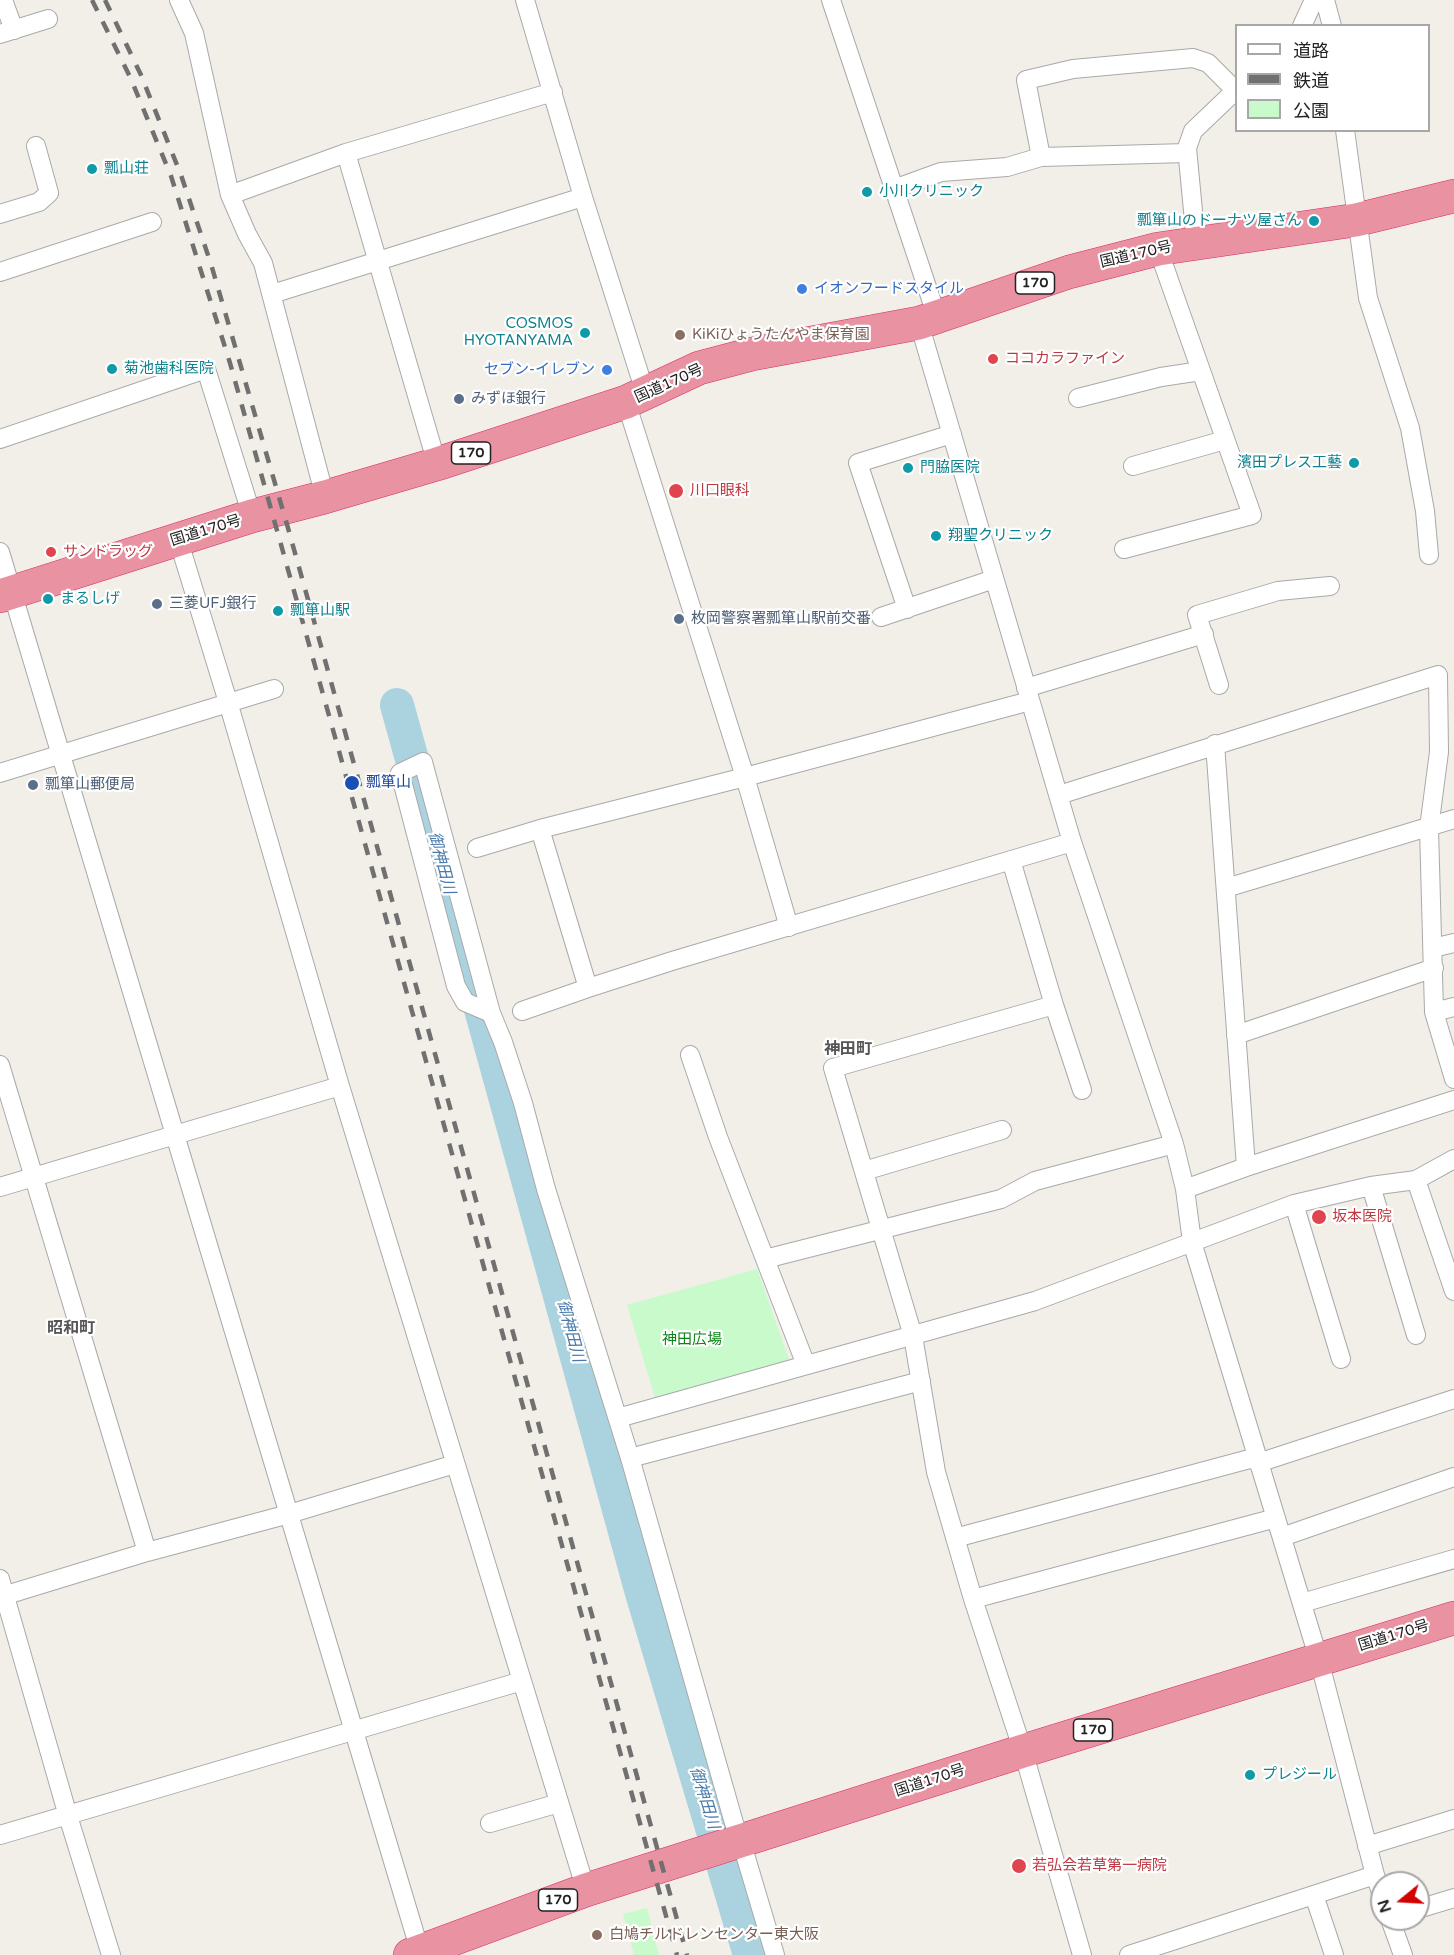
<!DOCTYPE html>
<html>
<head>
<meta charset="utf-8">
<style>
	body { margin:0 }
	#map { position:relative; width:1454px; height:1955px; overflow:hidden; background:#f2efe9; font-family:"Varela Round","Noto Sans JP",sans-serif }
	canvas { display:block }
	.legend { position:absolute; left:1235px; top:24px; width:195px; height:108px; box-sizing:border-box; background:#fff; border:2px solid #a7a7a7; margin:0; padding:8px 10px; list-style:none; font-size:18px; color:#222 }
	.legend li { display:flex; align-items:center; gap:12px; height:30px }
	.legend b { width:30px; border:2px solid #a7a7a7 }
	.north { position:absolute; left:1370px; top:1871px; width:60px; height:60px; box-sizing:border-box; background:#fff; border:2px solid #a7a7a7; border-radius:50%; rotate:252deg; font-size:16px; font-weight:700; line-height:24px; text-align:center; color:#222 }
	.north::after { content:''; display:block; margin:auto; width:21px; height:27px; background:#d40000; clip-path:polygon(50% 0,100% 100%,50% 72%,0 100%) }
</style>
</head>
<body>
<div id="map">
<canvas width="1454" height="1955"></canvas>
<ul class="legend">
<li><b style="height:8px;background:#fff"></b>道路</li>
<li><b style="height:8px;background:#707070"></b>鉄道</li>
<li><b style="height:16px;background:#c8facc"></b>公園</li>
</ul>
<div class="north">N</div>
</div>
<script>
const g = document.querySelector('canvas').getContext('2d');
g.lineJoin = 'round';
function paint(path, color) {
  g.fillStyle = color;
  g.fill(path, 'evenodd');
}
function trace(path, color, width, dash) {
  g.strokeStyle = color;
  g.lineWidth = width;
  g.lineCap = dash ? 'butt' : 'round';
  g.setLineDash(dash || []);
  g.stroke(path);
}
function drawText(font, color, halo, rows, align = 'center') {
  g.font = font + ' "Varela Round","Noto Sans JP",sans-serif';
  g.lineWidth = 4.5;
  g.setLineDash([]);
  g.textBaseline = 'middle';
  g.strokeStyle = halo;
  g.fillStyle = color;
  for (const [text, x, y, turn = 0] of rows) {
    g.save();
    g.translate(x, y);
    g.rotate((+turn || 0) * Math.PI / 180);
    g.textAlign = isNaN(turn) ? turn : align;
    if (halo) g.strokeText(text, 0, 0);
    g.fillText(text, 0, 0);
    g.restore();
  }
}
const park = new Path2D(`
	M757,1269L791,1365L656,1401L627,1305Z
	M647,1908L659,1955H634L623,1914Z`);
const river = new Path2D(`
	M397,705L642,1593L750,1955`);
const street = new Path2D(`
	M3,0L14,30
	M179,0L194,33L230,195L247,234L263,263L325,497
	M525,0L583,197L646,395
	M831,0L937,317
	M1325,0L1332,26
	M1302,26L1314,0
	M0,34L48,19
	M1345,130L1368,298L1410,428L1425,511L1429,555
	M346,153L437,464
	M1041,157L1026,80L1073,69L1193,58L1208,63L1236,91
	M894,189L941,172L1007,167L1041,157L1187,153
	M230,195L346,153L553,92
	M0,214L39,202L49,193L36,146
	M1196,242L1187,148L1193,131L1236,90
	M0,272L152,222
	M272,294L583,197
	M919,323L1072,842L1174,1144L1185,1189L1192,1242L1319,1660L1375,1875L1382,1895
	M1078,398L1161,377L1201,371
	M626,402L745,777L789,927
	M0,439L206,369L252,516
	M1133,466L1225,440
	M178,539L228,702L340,1086L586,1890
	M1124,549L1252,515L1158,249
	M0,552L420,1951
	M907,609L858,463L952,434
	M881,617L994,579
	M1219,685L1197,615L1278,591L1330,586
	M1026,688L1204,634
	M1215,744L1246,1167
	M0,773L274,689
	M1059,795L1438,675L1439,752L1429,828L1434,1012L1454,1079
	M540,829L588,988L672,961L1072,842
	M477,848L540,829L745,777L1030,701
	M1011,860L1054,1005L833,1068L913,1336L936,1472L973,1599L1023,1751L1082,1955
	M1226,888L1454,819
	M1433,948L1454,943
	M1054,1005L1082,1090
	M522,1011L588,988
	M1434,1012L1454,1007
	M491,1013L465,1002L456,986L400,773L423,762L491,1013L503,1042L523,1103L546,1189L630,1458L734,1823L741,1841L775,1955
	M1236,1035L1434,968
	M690,1055L718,1137L765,1259L1001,1199L1035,1181L1174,1144
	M0,1065L147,1552
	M864,1171L1002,1130
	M1416,1180L1454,1291
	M1371,1186L1416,1335
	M0,1187L340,1086
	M1185,1189L1246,1167L1454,1100
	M1294,1204L1341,1359
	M765,1259L806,1365
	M618,1418L1035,1301L1294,1204L1371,1186L1416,1180L1454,1159
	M630,1458L921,1381
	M1258,1463L1454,1399
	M1282,1537L1454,1477
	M955,1538L1257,1457
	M0,1579L68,1816L111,1955
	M0,1597L147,1552L289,1514L455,1464
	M973,1599L1276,1518
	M1302,1603L1454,1559
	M490,1823L559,1803
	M0,1835L522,1681
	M1367,1846L1454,1819
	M1314,1895L1334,1955
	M1418,1909L1454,1898
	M1390,1919L1403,1955
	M1129,1955L1375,1875`);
const highway = new Path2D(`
	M0,596L252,516L325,497L437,464L626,402L699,368L752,354L919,323L1069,272L1158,249L1356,220L1454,196
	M410,1955L586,1890L1023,1751L1454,1618`);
const rail = new Path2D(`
	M92,0L131,79L171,176L230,363L677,1955
	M105,0L141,75L181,175L211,264L288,528L687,1955`);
const markers = [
	[92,169,6,"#0f9aa8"],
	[867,192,6,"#0f9aa8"],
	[1314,221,6,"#0f9aa8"],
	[802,289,6,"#3f7fe0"],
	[585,333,6,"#0f9aa8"],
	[680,335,6,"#8d6e63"],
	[993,359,6,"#e0444e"],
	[112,369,6,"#0f9aa8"],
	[607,370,6,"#3f7fe0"],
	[459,399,6,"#5c6f8a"],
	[1354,463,6,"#0f9aa8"],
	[908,468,6,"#0f9aa8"],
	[676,491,8,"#e0444e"],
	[936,536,6,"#0f9aa8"],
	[51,552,6,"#e0444e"],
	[48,599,6,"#0f9aa8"],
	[157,604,6,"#5c6f8a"],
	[278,611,6,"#0f9aa8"],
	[679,619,6,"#5c6f8a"],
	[352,783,8,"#1a4fb4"],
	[33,785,6,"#5c6f8a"],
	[1319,1217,8,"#e0444e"],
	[1250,1775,6,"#0f9aa8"],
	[1019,1866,8,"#e0444e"],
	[597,1935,6,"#8d6e63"]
];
const shields = [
	[1035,283,39],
	[471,453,39],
	[1093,1730,39],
	[558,1900,39]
];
const shieldNames = [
	["170",1035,283],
	["170",471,453],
	["170",1093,1730],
	["170",558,1900]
];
const cultureNames = [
	["瓢山荘",104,169],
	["小川クリニック",879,192],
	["瓢箪山のドーナツ屋さん",1302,221,"right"],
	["COSMOS",573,324,"right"],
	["HYOTANYAMA",573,341,"right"],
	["菊池歯科医院",124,369],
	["濱田プレス工藝",1342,463,"right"],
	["門脇医院",920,468],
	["翔聖クリニック",948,536],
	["まるしげ",60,599],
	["瓢箪山駅",290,611],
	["プレジール",1262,1775]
];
const streetNames = [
	["国道170号",1136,255,-13],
	["国道170号",669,384,-24],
	["国道170号",206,531,-17],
	["国道170号",1394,1636,-17],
	["国道170号",930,1781,-18]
];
const shopNames = [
	["イオンフードスタイル",814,289],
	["セブン-イレブン",595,370,"right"]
];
const educationNames = [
	["KiKiひょうたんやま保育園",692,335],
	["白鳩チルドレンセンター東大阪",609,1935]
];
const healthNames = [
	["ココカラファイン",1005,359],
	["川口眼科",690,491],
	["サンドラッグ",63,552],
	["坂本医院",1332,1217],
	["若弘会若草第一病院",1032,1866]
];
const serviceNames = [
	["みずほ銀行",471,399],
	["三菱UFJ銀行",169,604],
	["枚岡警察署瓢箪山駅前交番",691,619],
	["瓢箪山郵便局",45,785]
];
const transitNames = [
	["瓢箪山",366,783]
];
const parkNames = [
	["神田広場",692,1340]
];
const waterNames = [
	["御神田川",441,863,75],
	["御神田川",570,1331,75],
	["御神田川",704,1798,73]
];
const neighbourhoodNames = [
	["神田町",848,1050],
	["昭和町",71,1329]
];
paint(park, '#c8facc');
trace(river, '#aad3df', 34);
trace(street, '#a9a9a9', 20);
trace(highway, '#dc2a67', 34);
trace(street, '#fff', 18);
trace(highway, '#e892a2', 33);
trace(rail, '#707070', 4.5, [12, 12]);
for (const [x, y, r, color] of markers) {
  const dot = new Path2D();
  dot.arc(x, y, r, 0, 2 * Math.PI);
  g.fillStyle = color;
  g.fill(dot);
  trace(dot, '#fff', 2);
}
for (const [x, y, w] of shields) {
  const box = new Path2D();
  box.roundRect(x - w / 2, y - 11, w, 22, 4.5);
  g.fillStyle = '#fff';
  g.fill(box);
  trace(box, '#222', 1.5);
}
drawText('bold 14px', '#222', null, shieldNames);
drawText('15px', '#0d838f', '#fff', cultureNames, 'left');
drawText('15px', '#222', '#fff', streetNames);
drawText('15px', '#366cbe', '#fff', shopNames, 'left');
drawText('15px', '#785e54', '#fff', educationNames, 'left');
drawText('15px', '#be3a42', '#fff', healthNames, 'left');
drawText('15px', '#4e5e75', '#fff', serviceNames, 'left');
drawText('15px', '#164399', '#fff', transitNames, 'left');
drawText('15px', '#0c8416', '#fff', parkNames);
drawText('italic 16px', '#4a7aab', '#fff', waterNames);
drawText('bold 16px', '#555', '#fff', neighbourhoodNames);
</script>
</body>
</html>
